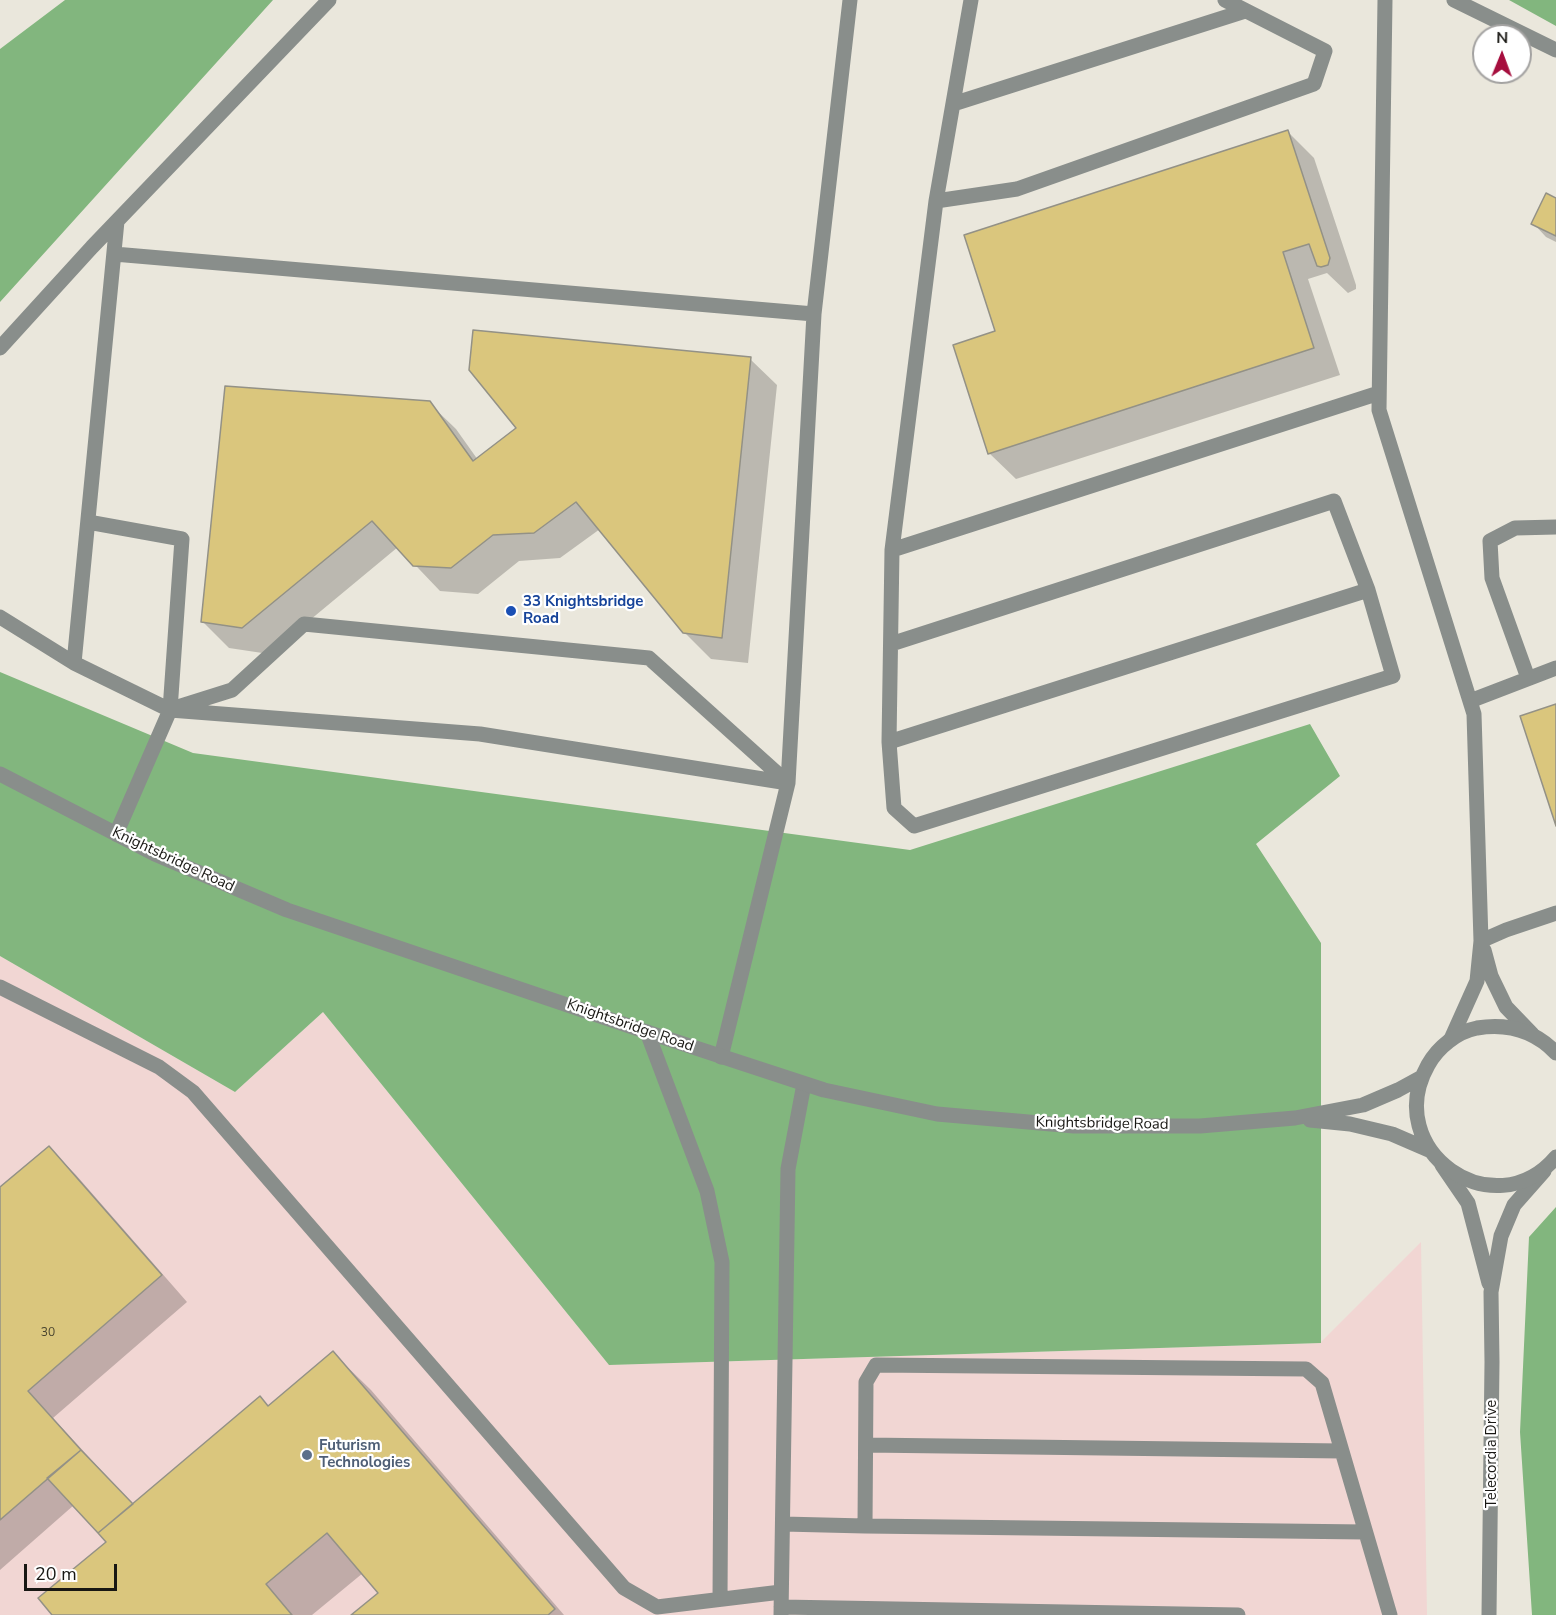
<!DOCTYPE html>
<html>
<head>
<meta charset="utf-8">
<style>
	body { margin:0 }
	#map { position:relative; width:1556px; height:1615px; overflow:hidden; background:#eae7dc; font-family:"Nunito Sans",sans-serif }
	canvas { display:block }
	.north { position:absolute; left:1472px; top:24px; width:60px; height:60px; box-sizing:border-box; background:#fff; border:2px solid #a3a2a1; border-radius:50%; rotate:1deg; font-size:16px; font-weight:700; line-height:24px; text-align:center; color:#181713 }
	.north::after { content:''; display:block; margin:auto; width:21px; height:27px; background:#a60e3e; clip-path:polygon(50% 0,100% 100%,50% 72%,0 100%) }
	.scale { position:absolute; left:24px; top:1564px; width:93px; height:27px; box-sizing:border-box; border:3px solid #181713; border-top:0; padding-left:8px; font-size:18px; line-height:21px; white-space:nowrap; color:#181713; -webkit-text-stroke:4px #fff; paint-order:stroke }
</style>
</head>
<body>
<div id="map">
<canvas width="1556" height="1615"></canvas>
<div class="north">N</div>
<div class="scale">20 m</div>
</div>
<script>
const g = document.querySelector('canvas').getContext('2d');
g.lineJoin = 'round';
function paint(path, color) {
  g.fillStyle = color;
  g.fill(path, 'evenodd');
}
function trace(path, color, width, dash) {
  g.strokeStyle = color;
  g.lineWidth = width;
  g.lineCap = dash ? 'butt' : 'round';
  g.setLineDash(dash || []);
  g.stroke(path);
}
function drawText(font, color, halo, rows, align = 'center') {
  g.font = font + ' "Nunito Sans",sans-serif';
  g.lineWidth = 4.5;
  g.setLineDash([]);
  g.textBaseline = 'middle';
  g.strokeStyle = halo;
  g.fillStyle = color;
  for (const [text, x, y, turn = 0] of rows) {
    g.save();
    g.translate(x, y);
    g.rotate((+turn || 0) * Math.PI / 180);
    g.textAlign = isNaN(turn) ? turn : align;
    if (halo) g.strokeText(text, 0, 0);
    g.fillText(text, 0, 0);
    g.restore();
  }
}
const commercial = new Path2D(`
	M0,956L235,1092L323,1012L609,1365L1320,1343L1421,1242L1427,1615H0Z`);
const forest = new Path2D(`
	M65,0H273L0,302V49Z
	M1509,0H1556V26Z
	M0,672L193,753L910,850L1310,724L1340,776L1256,844L1321,943V1343L609,1365L323,1012L235,1092L0,956Z
	M1556,1207V1615H1532L1520,1432L1529,1237Z`);
const shadow = new Path2D(`
	M1288,132L1314,158L1356,285V289L1348,293L1327,273L1308,279L1340,375L1016,479L989,453L997,332Z
	M1556,200V242L1546,237L1533,223Z
	M750,359L777,385L748,663L711,659L684,632L600,529L560,558L519,561L478,594L440,591L398,547L269,654L229,648L203,622L429,403L456,429L478,460Z
	M49,1148L76,1175L187,1302L53,1418L133,1505L269,1407L333,1353L371,1390L564,1615H354L380,1593L363,1573L312,1615H54L108,1542L74,1505L0,1570V1189Z`);
const building = new Path2D(`
	M1288,130L1330,258L1328,265L1321,267L1317,266L1309,244L1283,252L1314,348L988,454L953,345L995,331L964,235Z
	M1546,193L1556,198V236L1531,224Z
	M473,330L751,357L722,638L683,633L576,502L534,533L493,535L451,568L413,566L372,521L242,628L201,622L225,386L430,401L473,461L516,428L469,370Z
	M1556,704V826L1520,716Z
	M49,1146L162,1275L28,1391L81,1450L0,1520V1187Z
	M333,1351L555,1609L548,1615H351L378,1593L327,1533L266,1584L292,1615H52L38,1598L106,1542L98,1533L260,1396L268,1406Z
	M81,1450L133,1504L98,1533L47,1478Z`);
const service = new Path2D(`
	M971,0L936,201L1017,189L1314,84L1325,51L1225,0
	M1385,0L1379,410L1474,714L1481,941L1477,981L1451,1039
	M953,104L1245,11
	M936,201L892,550L1379,393
	M114,254L814,314
	M0,348L92,247L329,0
	M88,522L182,539L170,710L116,834
	M0,617L74,663L117,221
	M891,644L1334,501L1368,590L889,742L892,550
	M74,663L170,710L480,734L788,783
	M1528,678L1492,578L1490,541L1515,528L1556,527
	M1470,701L1556,668
	M178,707L232,690L304,624L649,658L788,783
	M889,742L894,808L914,826L1393,676L1368,590
	M1481,941L1506,930L1556,913
	M1484,950L1491,976L1506,1007L1532,1034
	M0,987L159,1067L193,1092L624,1588L657,1607L781,1592
	M647,1032L707,1191L722,1262L720,1599
	M721,1057L788,783L814,314L850,0
	M866,1445L1342,1451
	M783,1524L865,1526L866,1382L876,1365L1306,1369L1322,1383L1390,1615
	M865,1526L1365,1532
	M781,1607L1238,1615
	M781,1615L788,1169L804,1084`);
const minor = new Path2D(`
	M1454,0L1556,50
	M1442,1165L1468,1203L1489,1283
	M1489,1615L1492,1362L1491,1292L1501,1236L1514,1205L1544,1171`);
const tertiary = new Path2D(`
	M0,774L155,854L287,910L647,1032L824,1090L937,1114L1074,1126H1200L1295,1118L1363,1105L1398,1090L1420,1078
	M1556,1053C1534,1030 1508,1023 1477,1028C1457,1032 1438,1047 1428,1065C1380,1150 1494,1230 1556,1157
	M1310,1120L1350,1124L1392,1134L1429,1150`);
const markers = [
	[511,611,6,"#1a4fb4"],
	[307,1455,6,"#5c6f8a"]
];
const numberNames = [
	["30",48,1333]
];
const transitNames = [
	["33 Knightsbridge",523,602],
	["Road",523,619]
];
const streetNames = [
	["Knightsbridge Road",173,860,25],
	["Knightsbridge Road",630,1026,19],
	["Knightsbridge Road",1102,1124,1],
	["Telecordia Drive",1492,1454,-90]
];
const serviceNames = [
	["Futurism",319,1446],
	["Technologies",319,1463]
];
paint(commercial, '#f1d6d3');
paint(forest, '#82b67e');
paint(shadow, '#0003');
paint(building, '#dac67d');
trace(building, '#939186', 1.5);
trace(service, '#898e8b', 15);
trace(minor, '#898e8b', 15);
trace(tertiary, '#898e8b', 15);
for (const [x, y, r, color] of markers) {
  const dot = new Path2D();
  dot.arc(x, y, r, 0, 2 * Math.PI);
  g.fillStyle = color;
  g.fill(dot);
  trace(dot, '#fff', 2);
}
drawText('12px', '#48432e', null, numberNames);
drawText('bold 15px', '#164399', '#fff', transitNames, 'left');
drawText('15px', '#181713', '#fff', streetNames);
drawText('bold 15px', '#4e5e75', '#fff', serviceNames, 'left');
</script>
</body>
</html>
